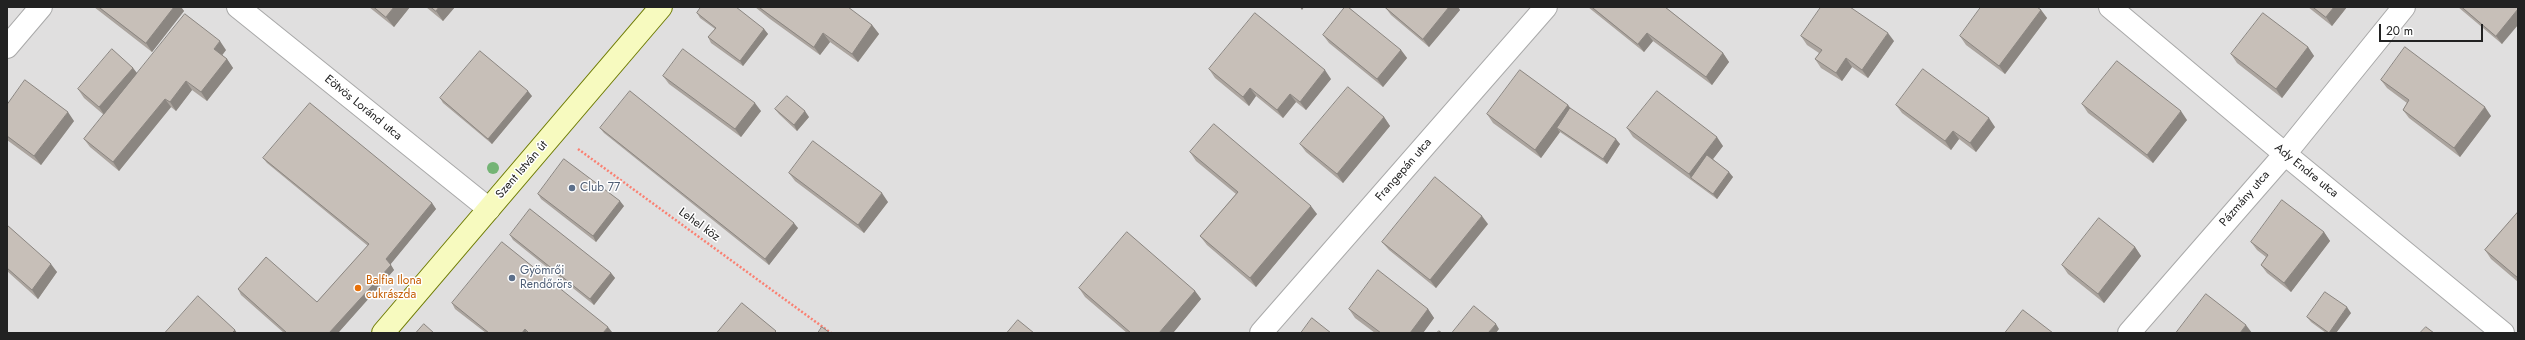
<!DOCTYPE html>
<html>
<head>
<meta charset="utf-8">
<style>
	body { margin:0 }
	#map { position:relative; width:2525px; height:340px; overflow:hidden; background:#f2efe9; font-family:Jost,sans-serif }
	canvas { display:block }
	.frame { position:absolute; inset:0; border:8px solid #222; pointer-events:none }
	.scale { position:absolute; left:2379px; top:24px; width:104px; height:18px; box-sizing:border-box; border:2px solid #222; border-top:0; padding-left:5px; font-size:12px; line-height:14px; white-space:nowrap; color:#222; -webkit-text-stroke:3px #fff; paint-order:stroke }
</style>
</head>
<body>
<div id="map">
<canvas width="2525" height="340"></canvas>
<div class="frame"></div>
<div class="scale">20 m</div>
</div>
<script>
const g = document.querySelector('canvas').getContext('2d');
g.lineJoin = 'round';
function paint(path, color) {
  g.fillStyle = color;
  g.fill(path, 'evenodd');
}
function trace(path, color, width, dash) {
  g.strokeStyle = color;
  g.lineWidth = width;
  g.lineCap = dash ? 'butt' : 'round';
  g.setLineDash(dash || []);
  g.stroke(path);
}
function drawText(font, color, halo, rows, align = 'center') {
  g.font = font + ' Jost,sans-serif';
  g.lineWidth = 3;
  g.setLineDash([]);
  g.textBaseline = 'middle';
  g.strokeStyle = halo;
  g.fillStyle = color;
  for (const [text, x, y, turn = 0] of rows) {
    g.save();
    g.translate(x, y);
    g.rotate((+turn || 0) * Math.PI / 180);
    g.textAlign = isNaN(turn) ? turn : align;
    if (halo) g.strokeText(text, 0, 0);
    g.fillText(text, 0, 0);
    g.restore();
  }
}
const residential = new Path2D(`
	M7,7H2518V333H7Z`);
const path = new Path2D(`
	M578,149L831,333`);
const street = new Path2D(`
	M238,7L489,209
	M2110,7L2285,154L2503,333
	M7,47L41,7
	M1261,333L1546,7
	M2129,333L2285,154L2404,7`);
const secondary = new Path2D(`
	M383,333L661,7`);
const trees = [
	[493,168]
];
const wall = new Path2D(`
	M94,7H181L184,11L152,52Z
	M369,7H410L394,27Z
	M426,7H455L443,21Z
	M755,7H830L872,25L879,34L858,62L830,42L820,55L770,19Z
	M1385,7H1458L1460,10L1429,47L1391,15Z
	M1588,7H1665L1723,53L1729,62L1712,85L1653,41L1644,52Z
	M2308,7H2347L2332,26Z
	M2458,7H2518L2502,44Z
	M2041,10L2047,18L2005,74L1966,45L1960,36Z
	M697,13L764,29L768,34L743,66L711,43L708,37L715,29L700,18Z
	M1323,35L1401,50L1407,58L1383,87L1329,43Z
	M1801,36L1894,41L1868,78L1852,67L1842,81L1821,68L1815,59L1819,53L1807,45Z
	M2308,47L2314,56L2282,98L2237,63L2231,54Z
	M226,50L222,55L227,59L233,68L207,101L192,90L176,111L171,107L119,171L90,147L84,139L104,115L84,98L78,89L133,68L137,73Z
	M1209,69L1331,79L1306,110L1296,102L1283,118L1256,96L1249,106L1215,78Z
	M663,76L761,111L741,137L669,84Z
	M2381,80L2491,116L2460,157L2409,118L2403,110L2407,103L2387,88Z
	M532,96L492,144L443,103L440,98Z
	M2082,104L2187,120L2153,163L2088,113Z
	M7,105L74,121L41,165L7,140Z
	M1568,105L1570,108L1620,144L1607,164L1560,132L1541,158L1493,123L1487,114Z
	M1896,105L1995,127L1976,152L1959,139L1951,150L1902,113Z
	M775,109L809,117L797,131L779,114Z
	M1384,117L1390,126L1343,183L1306,152L1300,144Z
	M600,128L798,228L769,265L604,133Z
	M1627,128L1723,146L1713,159L1733,177L1717,199L1695,183L1633,137Z
	M1190,152L1317,214L1256,287L1207,245L1200,236L1236,194L1196,161Z
	M263,158L432,203L436,209L390,264L394,270L338,333H284L241,295L238,289L317,302L368,246L267,163Z
	M789,173L888,202L864,233L795,181Z
	M538,194L624,206L596,242L541,199Z
	M2518,212V282L2491,259L2485,250Z
	M1488,224L1436,288L1389,250L1382,242Z
	M7,225L57,272L38,299L7,271Z
	M2324,232L2330,241L2291,292L2267,273L2261,265L2266,257L2257,250L2251,242Z
	M510,235L611,273L615,278L594,305L513,240Z
	M2135,247L2141,256L2104,303L2068,274L2062,265Z
	M1079,288L1195,291L1201,299L1173,333H1127L1085,297Z
	M452,303L612,332L611,333H486L455,309Z
	M1349,309H1428L1434,318L1423,333H1375L1355,318Z
	M2351,313L2336,333H2326L2311,322L2307,317Z`);
const shadedWall = new Path2D(`
	M174,7H181L184,11L152,52L146,43Z
	M394,7H410L394,27L386,17Z
	M439,7H455L443,21L436,11Z
	M1300,7H1304L1302,10Z
	M1449,7H1458L1460,10L1429,47L1423,39Z
	M2334,7H2347L2332,26L2326,17Z
	M2518,9V25L2502,44L2496,36Z
	M2041,10L2047,18L2005,74L1999,66Z
	M872,25L879,34L858,62L852,54Z
	M764,29L768,34L743,66L740,61Z
	M823,33L830,42L820,55L814,47Z
	M1647,33L1653,41L1644,52L1638,44Z
	M1888,33L1894,41L1868,78L1862,70Z
	M220,41L226,50L220,58L214,49Z
	M2308,47L2314,56L2282,98L2276,89Z
	M1401,50L1407,58L1383,87L1377,79Z
	M1723,53L1729,62L1712,85L1706,77Z
	M1846,58L1852,67L1842,81L1836,73Z
	M227,59L233,68L207,101L201,92Z
	M133,68L139,76L105,116L99,107Z
	M1325,70L1331,79L1306,110L1300,102Z
	M186,81L192,90L176,111L170,102Z
	M1250,88L1256,96L1249,106L1243,97Z
	M528,91L532,96L492,144L488,139Z
	M1290,94L1296,102L1283,118L1277,110Z
	M165,99L171,107L119,171L113,162Z
	M755,103L761,111L741,137L735,129Z
	M1568,105L1574,113L1557,128L1560,132L1541,158L1535,150Z
	M2485,107L2491,116L2460,157L2454,148Z
	M805,111L809,117L797,131L794,125Z
	M2181,111L2187,120L2153,163L2147,155Z
	M68,112L74,121L41,165L34,156Z
	M1384,117L1390,126L1343,183L1337,174Z
	M1989,118L1995,127L1976,152L1970,143Z
	M1953,131L1959,139L1951,150L1945,141Z
	M1717,137L1723,146L1696,181L1691,178L1689,174Z
	M1616,139L1620,144L1607,164L1603,159Z
	M1729,172L1733,177L1717,199L1713,194Z
	M882,193L888,202L864,233L858,225Z
	M620,201L624,206L596,242L593,236Z
	M432,203L436,209L390,265L386,259Z
	M1311,206L1317,214L1256,287L1250,278Z
	M1482,216L1488,224L1436,288L1430,280Z
	M794,223L798,228L769,265L765,259Z
	M2324,232L2330,241L2291,292L2284,283Z
	M2135,247L2141,256L2104,303L2098,294Z
	M51,264L57,272L38,299L32,290Z
	M391,265L394,270L338,333H329Z
	M611,273L615,278L594,305L590,299Z
	M1195,291L1201,299L1173,333H1159Z
	M2347,307L2351,313L2336,333H2329Z
	M1428,309L1434,318L1423,333H1410Z
	M1496,324L1499,329L1496,333H1488Z
	M2246,325L2252,333H2240Z
	M608,327L612,332L611,333H603Z
	M525,329L527,333H522Z
	M235,330L237,333H232Z`);
const building = new Path2D(`
	M99,7H174L146,43Z
	M374,7H394L386,17Z
	M431,7H439L436,11Z
	M701,7H736L764,29L740,61L708,37L716,28L697,13Z
	M759,7H830L831,8L832,7H848L872,25L852,54L823,33L814,47Z
	M1345,7H1348L1401,50L1377,79L1323,35Z
	M1385,7H1449L1423,39Z
	M1592,7H1665L1723,53L1706,77L1647,33L1638,44Z
	M1821,7H1850L1888,33L1862,70L1846,58L1836,73L1815,59L1822,50L1801,36Z
	M1981,7H2037L2041,10L1999,66L1960,36Z
	M2313,7H2334L2326,17Z
	M2462,7H2518V9L2496,36Z
	M1255,13L1325,70L1300,102L1290,94L1277,110L1250,88L1243,97L1209,69Z
	M2263,13L2308,47L2276,89L2231,54Z
	M185,14L220,41L214,49L227,59L201,92L186,81L170,102L165,99L113,162L84,139Z
	M2405,47L2485,107L2454,148L2403,110L2409,100L2381,80Z
	M112,49L133,68L99,107L78,89Z
	M683,49L755,103L735,129L663,76Z
	M480,51L528,91L488,139L440,98Z
	M2117,61L2181,111L2147,155L2082,104Z
	M1923,69L1989,118L1970,143L1953,131L1945,141L1896,105Z
	M1520,70L1568,105L1535,150L1487,114Z
	M25,80L68,112L34,156L7,136V105Z
	M1348,87L1384,117L1337,174L1300,144Z
	M630,91L794,223L765,259L600,128Z
	M1657,91L1717,137L1689,174L1627,128Z
	M787,96L805,111L794,125L775,109Z
	M310,103L432,203L386,259L391,265L329,333H287L238,289L266,257L317,302L369,244L263,158Z
	M1570,108L1616,139L1603,159L1557,128Z
	M1214,124L1311,206L1250,278L1200,236L1238,192L1190,152Z
	M813,141L882,193L858,225L789,173Z
	M1707,155L1729,172L1713,194L1691,178Z
	M564,159L620,201L593,236L538,194Z
	M1435,177L1482,216L1430,280L1382,242Z
	M2282,200L2324,232L2284,283L2261,265L2268,255L2251,242Z
	M530,209L611,273L590,299L510,235Z
	M2518,212V278L2485,250Z
	M2099,218L2135,247L2098,294L2062,265Z
	M7,225L51,264L32,290L7,268Z
	M1127,232L1195,291L1159,333H1131L1079,288Z
	M502,242L608,327L603,333H529L525,329L522,333H489L452,303Z
	M1378,270L1428,309L1410,333H1381L1349,309Z
	M2325,292L2347,307L2329,333L2307,317Z
	M2206,294L2246,325L2240,333H2176Z
	M198,296L235,330L232,333H165Z
	M742,303L776,331L774,333H717Z
	M1474,306L1496,324L1488,333H1452Z
	M2023,310L2053,333H2005Z
	M1312,318L1331,333H1301Z
	M1018,320L1034,333H1007Z
	M424,324L434,333H416Z
	M822,327L830,333H818Z
	M2426,327L2434,333H2420Z
	M1439,331L1442,333H1437Z`);
const markers = [
	[572,188,4,"#5c6f8a"],
	[512,278,4,"#5c6f8a"],
	[358,288,4,"#e8710a"]
];
const streetNames = [
	["Eötvös Loránd utca",363,108,39],
	["Szent István út",522,170,-49],
	["Frangepán utca",1404,170,-49],
	["Ady Endre utca",2306,171,39],
	["Pázmány utca",2245,199,-49],
	["Lehel köz",699,225,36]
];
const serviceNames = [
	["Club 77",580,188],
	["Gyömrői",520,271],
	["Rendőrörs",520,285]
];
const foodNames = [
	["Balfia Ilona",366,281],
	["cukrászda",366,295]
];
paint(residential, '#e0dfdf');
trace(street, '#a9a9a9', 24);
trace(secondary, '#707d05', 24);
trace(path, '#fa8072', 2.5, [2, 2]);
trace(street, '#fff', 22);
trace(secondary, '#f7fabf', 22);
g.fillStyle = '#74b475';
for (const [x, y] of trees) {
  g.beginPath();
  g.arc(x, y, 6, 0, 2 * Math.PI);
  g.fill();
}
paint(wall, '#aba49e');
paint(shadedWall, '#8b8681');
paint(building, '#c7bfb8');
trace(building, '#8b8681', 1);
for (const [x, y, r, color] of markers) {
  const dot = new Path2D();
  dot.arc(x, y, r, 0, 2 * Math.PI);
  g.fillStyle = color;
  g.fill(dot);
  trace(dot, '#fff', 1.5);
}
drawText('12px', '#222', '#fff', streetNames);
drawText('12px', '#4e5e75', '#fff', serviceNames, 'left');
drawText('12px', '#c56008', '#fff', foodNames, 'left');
</script>
</body>
</html>
